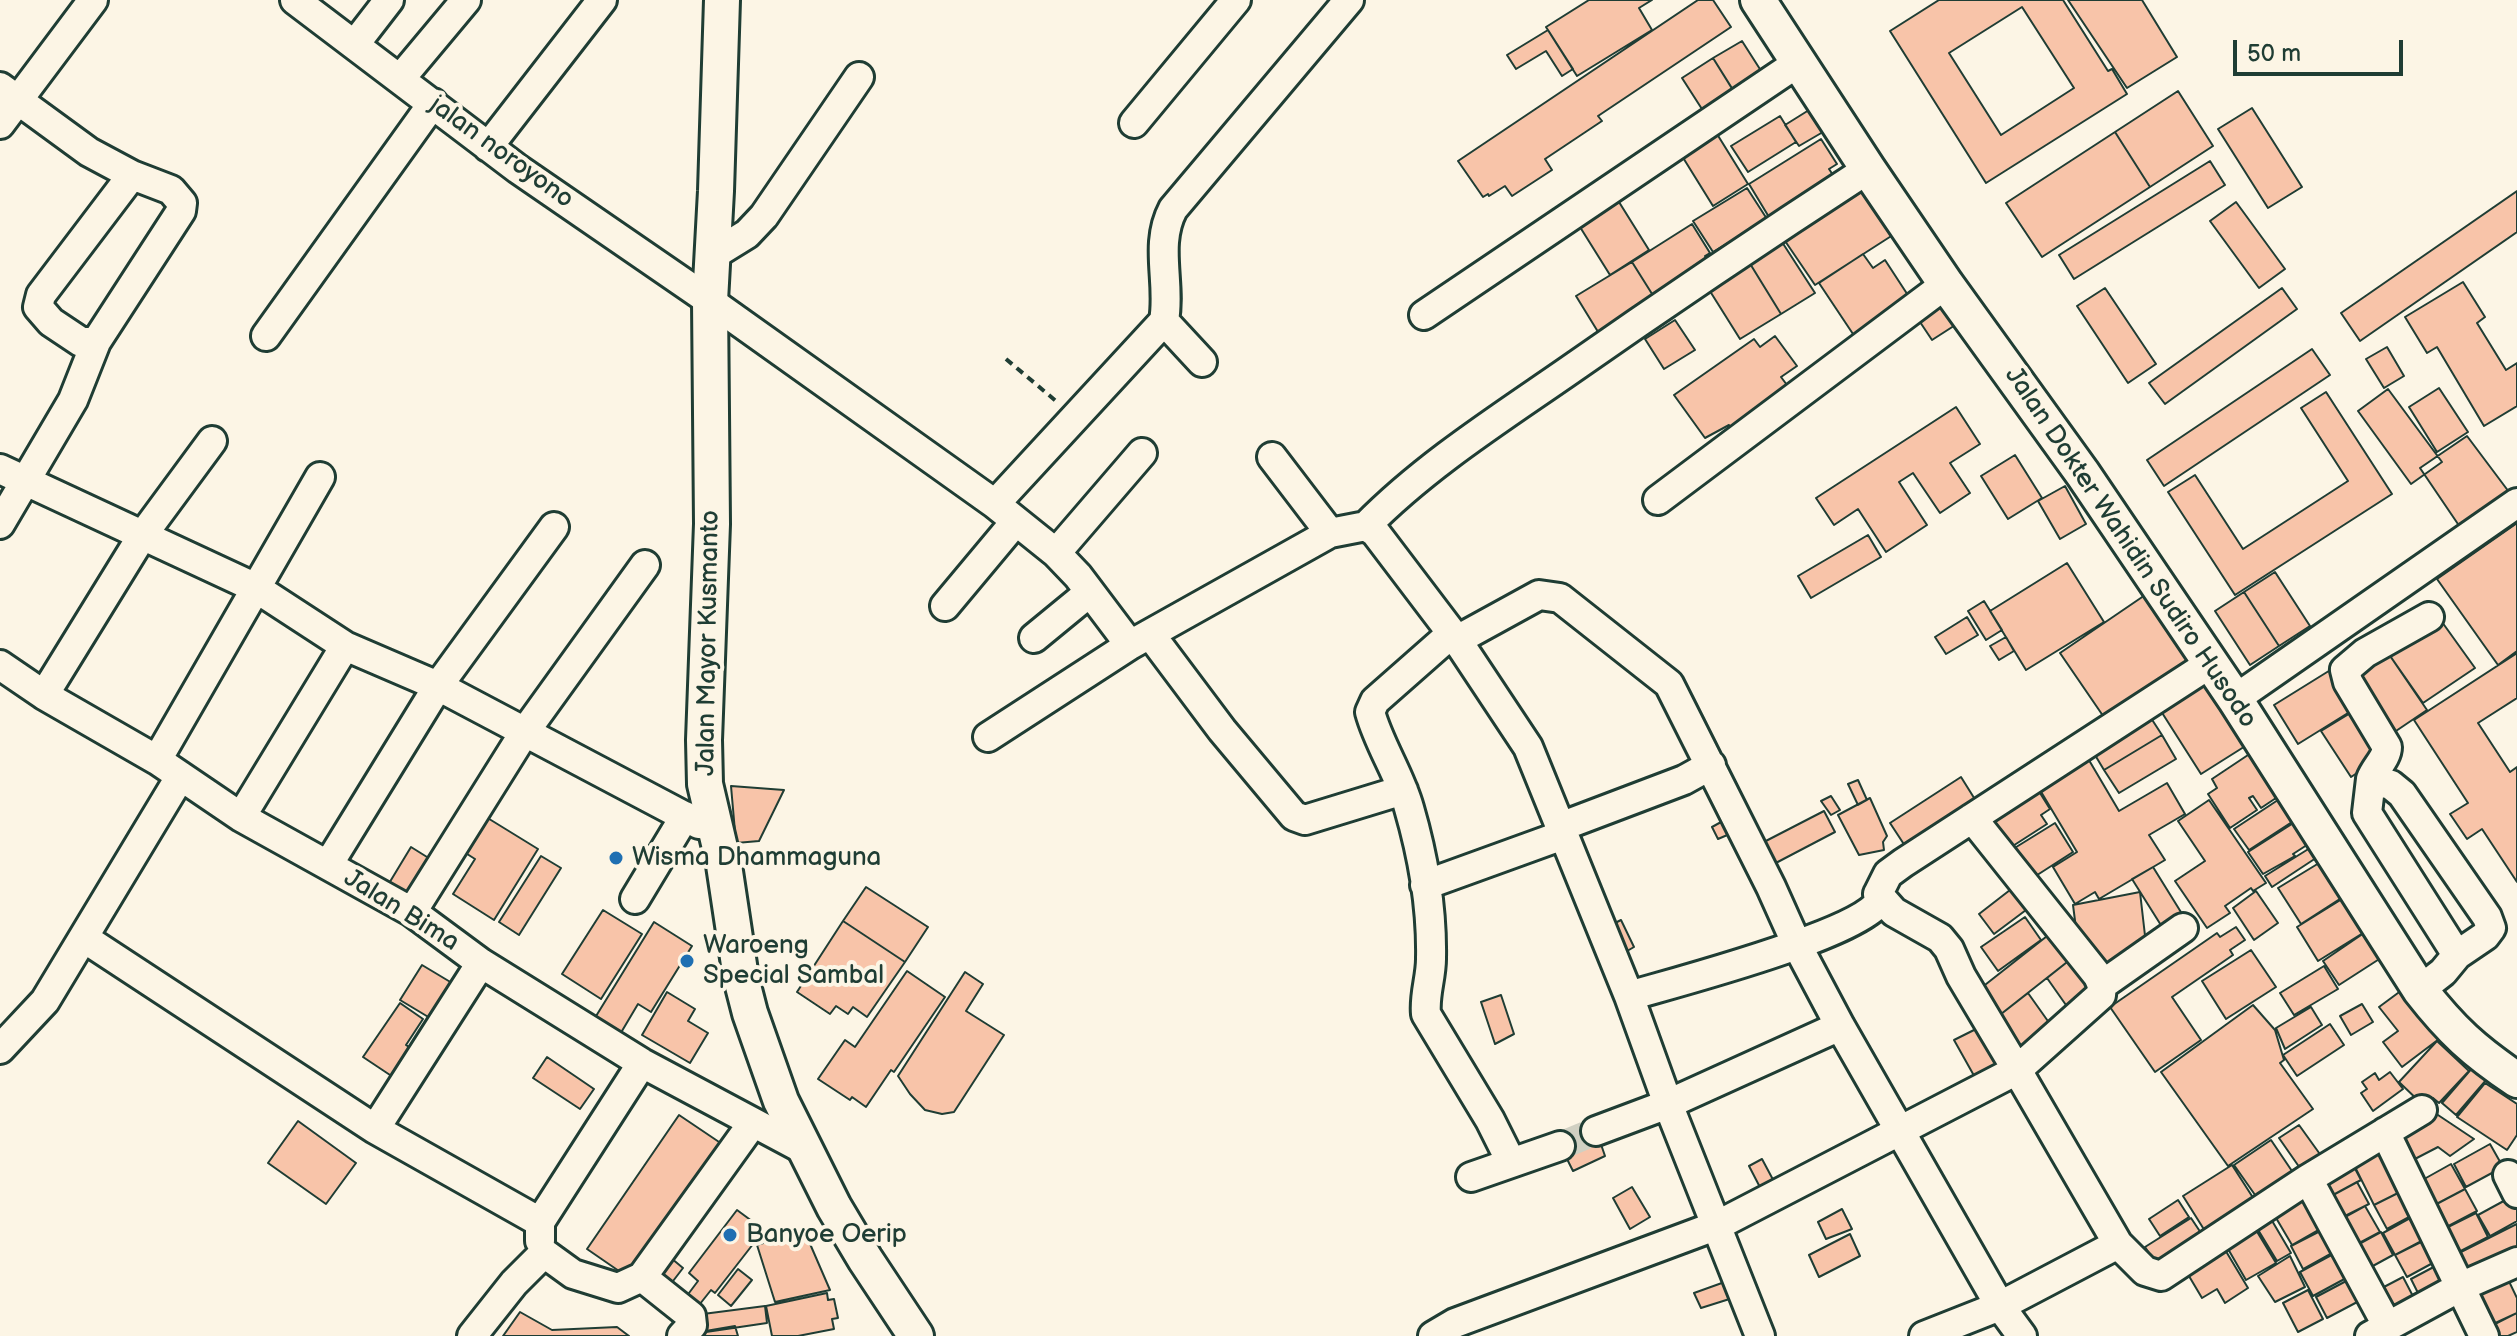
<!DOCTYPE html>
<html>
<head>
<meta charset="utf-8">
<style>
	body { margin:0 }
	#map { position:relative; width:2517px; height:1336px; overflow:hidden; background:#fcf5e5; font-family:"Balsamiq Sans",sans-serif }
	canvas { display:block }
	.scale { position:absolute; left:2233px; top:40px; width:170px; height:36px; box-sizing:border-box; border:4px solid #1f3d34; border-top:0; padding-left:10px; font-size:24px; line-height:28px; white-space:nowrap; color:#1f3d34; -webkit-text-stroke:6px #fcf5e5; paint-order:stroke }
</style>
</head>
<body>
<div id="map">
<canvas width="2517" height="1336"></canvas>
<div class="scale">50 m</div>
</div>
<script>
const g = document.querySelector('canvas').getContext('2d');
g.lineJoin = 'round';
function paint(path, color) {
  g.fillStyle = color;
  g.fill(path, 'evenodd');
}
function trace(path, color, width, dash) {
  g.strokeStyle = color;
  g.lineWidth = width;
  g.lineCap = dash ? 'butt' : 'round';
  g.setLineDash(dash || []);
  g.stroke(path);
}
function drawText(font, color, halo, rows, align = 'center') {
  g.font = font + ' "Balsamiq Sans",sans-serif';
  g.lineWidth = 8;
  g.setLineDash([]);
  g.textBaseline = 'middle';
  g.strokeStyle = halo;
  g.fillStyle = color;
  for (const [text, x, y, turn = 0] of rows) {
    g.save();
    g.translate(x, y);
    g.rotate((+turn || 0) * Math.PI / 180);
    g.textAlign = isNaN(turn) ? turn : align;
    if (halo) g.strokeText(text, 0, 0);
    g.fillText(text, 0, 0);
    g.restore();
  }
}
const building = new Path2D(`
	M1589,0H1652L1639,8L1652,30L1577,76L1546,27Z
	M1698,0H1713L1731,27L1598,116L1602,121L1545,159L1552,170L1512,196L1505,186L1489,196L1488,194L1483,197L1458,161Z
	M1939,0H2063L2108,71L2112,69L2127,94L1986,183L1890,31ZM2022,7L2074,88L2001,135L1949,53Z
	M2068,0H2142L2177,57L2127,88Z
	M1548,30L1573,69L1562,76L1546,51L1516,69L1507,55Z
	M1742,41L1765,77L1736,95L1713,58Z
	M1713,58L1740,101L1709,120L1682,78Z
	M2178,91L2213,146L2150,187L2115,132Z
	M2252,108L2302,187L2268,208L2218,129Z
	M1809,110L1823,132L1799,146L1785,125Z
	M1780,116L1796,142L1748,172L1731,146Z
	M2115,132L2150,187L2042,257L2006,203Z
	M1717,134L1748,184L1713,206L1682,156Z
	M1821,139L1837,164L1829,169L1833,175L1775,227L1749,184Z
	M2210,161L2225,185L2074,279L2059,255Z
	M1864,185L1896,233L1815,285L1783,238Z
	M1747,188L1767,219L1751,229L1758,239L1734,254L1728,243L1713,252L1693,221Z
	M2517,191V232L2360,341L2341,313Z
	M1619,202L1649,250L1610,275L1580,227Z
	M2236,202L2285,269L2259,288L2210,221Z
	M1692,224L1710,253L1705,256L1712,267L1659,305L1632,262Z
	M1782,242L1815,293L1781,314L1749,262Z
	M1863,254L1873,268L1885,260L1915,306L1861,346L1819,283Z
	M1632,262L1659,305L1603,340L1576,296Z
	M1749,262L1781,314L1740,339L1708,288Z
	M2463,282L2485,317L2477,323L2506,370L2517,363V406L2484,426L2437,347L2427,353L2405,317Z
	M2105,288L2156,364L2128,383L2077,306Z
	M2282,288L2297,309L2165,404L2149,383Z
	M1944,298L1960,322L1932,340L1916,316Z
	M1675,320L1695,350L1664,369L1645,339Z
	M1775,336L1797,366L1781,377L1793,393L1738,438L1729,425L1705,438L1674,395L1754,339L1760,347Z
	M2387,347L2404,376L2384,388L2366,359Z
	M2312,349L2330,375L2164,486L2147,460Z
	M2439,388L2468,432L2437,452L2409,407Z
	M2388,389L2442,462L2411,484L2358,411Z
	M2326,392L2392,494L2235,595L2168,492L2195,475L2243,549L2348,481L2301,408Z
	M1956,407L1980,444L1950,463L1970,493L1940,513L1913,473L1899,482L1927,525L1886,552L1858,509L1834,525L1816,498Z
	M2467,436L2512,496L2462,530L2420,468Z
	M2015,455L2042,498L2008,519L1981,476Z
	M2065,486L2086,524L2060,539L2038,501Z
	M2517,523V651L2498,665L2437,579Z
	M1868,535L1881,557L1811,598L1798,576Z
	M2067,563L2104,622L2026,670L1990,611Z
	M2275,572L2310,626L2279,646L2244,592Z
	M2151,591L2201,664L2110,726L2060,653Z
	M2244,592L2279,646L2250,665L2215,611Z
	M1984,601L2002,630L1986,640L1968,611Z
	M2437,615L2475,668L2423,703L2386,650Z
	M1967,617L1978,635L1946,654L1935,637Z
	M2006,637L2014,651L1999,660L1990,646Z
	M2386,650L2427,710L2393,733L2352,674Z
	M2517,653V698L2478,723L2510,772L2517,767V882L2482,829L2467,839L2450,814L2468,803L2414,720Z
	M2332,669L2356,708L2298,744L2274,705Z
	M2205,678L2247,745L2201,774L2159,708Z
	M2357,709L2386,754L2351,777L2321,731Z
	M2149,715L2162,735L2104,770L2092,750Z
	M2162,735L2176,759L2119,793L2104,770Z
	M2083,750L2119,811L2167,783L2185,814L2149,835L2165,860L2099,899L2095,892L2075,904L2053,867L2077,852L2037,785Z
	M2254,751L2279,796L2261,808L2253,796L2249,798L2257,810L2230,828L2208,794L2217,788L2212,779Z
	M1961,777L1981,809L1911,855L1890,823Z
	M1858,780L1867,800L1858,805L1848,784Z
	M2035,785L2050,809L2041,815L2047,824L2005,851L1984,818Z
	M731,786L784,790L759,841L736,843Z
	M1831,796L1840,810L1831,815L1821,801Z
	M1870,798L1887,836L1883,842L1884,850L1859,855L1838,815Z
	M2281,798L2295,820L2249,850L2234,829Z
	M2209,800L2266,883L2253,891L2251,888L2225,906L2230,913L2207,928L2175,881L2205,861L2178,821Z
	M1824,811L1835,832L1772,865L1760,844Z
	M1732,816L1739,830L1718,839L1712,827Z
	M486,817L538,849L494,920L453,894L475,859L464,852Z
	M2295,822L2310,843L2293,854L2295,856L2263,874L2248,852Z
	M2055,823L2073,852L2031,879L2013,849Z
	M411,847L435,862L412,899L388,885Z
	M2310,848L2316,858L2272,887L2265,876Z
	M541,856L561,868L519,935L499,922Z
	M2324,860L2346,895L2301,924L2278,888Z
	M2153,867L2184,917L2164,930L2132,879Z
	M866,887L928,927L905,962L843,921Z
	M2010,890L2026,910L1994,934L1979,914Z
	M2256,891L2278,923L2254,940L2233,908Z
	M2140,892L2147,953L2095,967L2078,944L2073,905Z
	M2342,899L2363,933L2318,961L2297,927Z
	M603,910L642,934L601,999L562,974Z
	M2025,917L2041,940L1998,971L1981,947Z
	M1621,920L1634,947L1622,954L1611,925Z
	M843,921L905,962L867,1017L853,1007L848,1014L836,1006L830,1014L797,992Z
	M654,922L692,946L651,1012L638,1004L619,1036L593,1021Z
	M2236,927L2245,940L2230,950L2233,955L2172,997L2201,1040L2155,1072L2110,1007L2217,933L2220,937Z
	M2056,929L2076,955L1996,1018L1976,992Z
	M2367,931L2384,956L2339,985L2323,961Z
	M2251,950L2276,987L2226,1019L2202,981Z
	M2076,955L2100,992L2073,1015L2047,978Z
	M422,965L462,989L440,1024L400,1000Z
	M2324,966L2338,989L2294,1015L2280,993Z
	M907,971L945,997L894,1072L891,1070L866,1107L852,1097L850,1100L818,1079L845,1040L855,1047Z
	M965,972L983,984L966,1011L1004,1035L954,1112L942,1114L925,1110L910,1094L898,1076Z
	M2402,990L2439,1039L2402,1067L2383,1042L2398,1031L2379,1007Z
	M667,992L695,1009L688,1021L708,1033L690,1063L642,1035Z
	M2028,993L2050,1024L2021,1053L1996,1018Z
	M1501,995L1514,1034L1495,1044L1481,1002Z
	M400,1003L423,1019L406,1045L412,1049L402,1083L363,1057Z
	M2362,1004L2373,1022L2351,1035L2340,1016Z
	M2253,1005L2275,1030L2284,1060L2280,1063L2313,1109L2228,1166L2161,1072Z
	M2311,1007L2322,1025L2285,1049L2276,1028Z
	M2330,1024L2344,1045L2297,1076L2283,1055Z
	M1978,1028L2000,1069L1977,1081L1954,1040Z
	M2437,1041L2469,1071L2439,1103L2433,1098L2425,1107L2399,1082Z
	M547,1057L594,1089L580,1109L533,1078Z
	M2473,1067L2487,1079L2456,1115L2442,1103Z
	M2390,1072L2403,1089L2373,1111L2361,1093L2367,1089L2362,1082L2375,1073L2379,1080Z
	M2485,1083L2517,1104V1135L2507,1150L2457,1117Z
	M2429,1109L2474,1139L2450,1156L2438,1147L2411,1161L2399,1141L2416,1130L2406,1123Z
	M679,1115L725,1146L632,1280L587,1249Z
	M298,1121L356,1163L326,1204L268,1163Z
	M1594,1124L1605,1156L1573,1171L1559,1143Z
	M2299,1125L2322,1157L2302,1171L2279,1138Z
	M2384,1137L2410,1187L2374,1205L2349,1155Z
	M2271,1140L2296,1177L2260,1202L2234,1165Z
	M2490,1144L2503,1167L2466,1187L2454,1164Z
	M1762,1159L1778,1189L1764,1195L1749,1166Z
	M2351,1161L2361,1180L2322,1201L2312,1182Z
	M2451,1164L2465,1189L2431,1207L2417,1183Z
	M2232,1165L2259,1207L2210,1239L2183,1196Z
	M2357,1182L2369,1204L2333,1222L2322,1201Z
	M2305,1186L2327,1225L2292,1245L2269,1206Z
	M1632,1187L1650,1217L1630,1229L1613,1198Z
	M2410,1187L2422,1210L2387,1229L2374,1205Z
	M2465,1189L2477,1211L2439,1231L2427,1209Z
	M2511,1197L2517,1207V1221L2490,1236L2478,1215Z
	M2178,1200L2189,1217L2160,1236L2149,1219Z
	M2365,1206L2380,1232L2348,1249L2334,1223Z
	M1842,1209L1852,1229L1826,1239L1818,1222Z
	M737,1210L764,1230L715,1293L711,1290L692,1314L651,1283L671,1258L683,1268L670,1285L686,1297L698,1281L689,1273Z
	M2421,1212L2433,1235L2395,1255L2383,1233Z
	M2476,1213L2488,1237L2451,1256L2438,1232Z
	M2191,1218L2207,1242L2161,1271L2145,1247Z
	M2271,1219L2291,1253L2277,1261L2257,1228Z
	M2517,1224V1258L2464,1284L2451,1257Z
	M2253,1225L2276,1263L2246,1280L2224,1242Z
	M2328,1227L2339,1249L2303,1269L2291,1246Z
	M804,1230L830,1290L775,1302L757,1245Z
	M2381,1232L2393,1255L2371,1267L2382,1288L2403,1277L2416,1302L2385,1318L2348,1250Z
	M1850,1234L1860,1256L1819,1277L1809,1255Z
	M2431,1237L2442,1258L2407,1277L2395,1255Z
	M2221,1243L2248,1288L2225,1303L2217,1289L2202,1298L2183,1266Z
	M2337,1252L2350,1276L2313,1296L2300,1272Z
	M2290,1256L2305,1287L2275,1302L2258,1276Z
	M2443,1262L2455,1283L2422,1301L2411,1279Z
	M738,1269L752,1280L731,1306L718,1295Z
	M2505,1273L2517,1298V1313L2489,1327L2470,1290Z
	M1733,1279L1739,1296L1701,1308L1694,1293Z
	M2350,1279L2361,1300L2327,1318L2316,1297Z
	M2308,1290L2323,1319L2298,1332L2283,1303Z
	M827,1293L828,1300L834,1299L838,1318L832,1319L834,1329L798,1336H772L766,1306Z
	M765,1306L767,1323L706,1332L703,1314Z
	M520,1312L552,1330L617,1327L629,1336H503Z
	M2517,1313V1332L2508,1336H2497L2491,1325Z
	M735,1326L738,1336H692L694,1333Z`);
const minorTunnel = new Path2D(`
	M1560,1146L1596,1131`);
const path = new Path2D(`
	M1006,359L1056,401`);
const minor = new Path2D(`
	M295,0L518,169L710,301L995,504L1056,553L1078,576L1130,645L1330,533L1366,526L1375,532L1457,640L1528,747L1629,996L1668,1104L1760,1336
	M355,44L389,0
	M400,79L466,0
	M0,87L89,152L132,175L41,295L38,307L51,322L81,342H96
	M1134,123L1236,0
	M0,124L93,0
	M488,147L602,0
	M713,255L747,234L764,216L859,77
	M1424,315L1799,62
	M1164,321L1202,362
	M266,336L433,103
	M1272,457L1330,533
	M0,469L256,588L345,646L438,686L699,824L715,825
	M1658,500L1946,284
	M995,504L1164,321C1171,283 1154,245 1173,209L1349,0
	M0,524L73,400L96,342L181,211L182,203L171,190L132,175
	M1366,526C1424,467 1496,421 1564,374C1664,304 1765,236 1868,169
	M1056,553L1142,453
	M945,606L1016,521
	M1150,634L1222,730L1294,816L1305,820L1403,790
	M1451,634L1375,701L1370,712C1379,745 1400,775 1409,808C1423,856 1432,910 1431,959C1431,978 1424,995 1426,1014L1490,1120L1511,1162
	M1034,638L1090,592
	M1457,640L1539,595L1560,598L1669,684L1771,887L1797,945L1840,1026L2000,1306L2022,1336
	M0,665L44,695L157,760L241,817L412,912L481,963L642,1063L805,1150
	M44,695L142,536L212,441
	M2235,699L2517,503
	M988,737L1130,645
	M157,760L320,477
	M2371,779C2375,768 2387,758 2387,747L2348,682L2345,670L2365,653L2429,617
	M241,817L345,646
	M1560,827L1684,780L1711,765
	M328,865L438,686L554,527
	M1425,885L1563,835
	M1878,894L1894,912L1940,938L1949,949L1961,976L2017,1070L2101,995L2102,985L2098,976L1972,818
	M635,899L685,816
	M412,912L524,733L645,565
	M84,938L375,1129L540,1222
	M2102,985L2183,928
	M2420,990L2443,972L2457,955L2485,936L2491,928L2487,917L2402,794L2391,785L2371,779L2367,813L2457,955
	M1629,996C1677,982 1858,935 1880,901L1878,894L1888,874L1903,863L2211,663
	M0,1049L45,1001L180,777
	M375,1129L481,963
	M1596,1131L1668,1104L1840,1026
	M2385,1132L2484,1336
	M2508,1175L2517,1193
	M1471,1177L1560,1146
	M2308,1179L2388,1327
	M540,1241V1222L642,1063
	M2118,1244L2145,1271L2161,1276L2308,1179L2422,1110
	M642,1277L691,1316L692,1325L682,1336
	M472,1336L514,1283L544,1253L573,1274L618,1288L642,1277L752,1124
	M1433,1336L1455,1323L1718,1225L2017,1070L2118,1244L2000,1306L1924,1336
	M2370,1336L2460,1287L2517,1262`);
const major = new Path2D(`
	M722,0L716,191L710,301L712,524L704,740L705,784L724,865L741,978L750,1013L781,1101L834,1207L865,1259L916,1336
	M1758,0L1868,169L1946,284L2083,474L2235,699L2420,990C2452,1031 2474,1051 2517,1080`);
const markers = [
	[616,858,8,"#1f6fb2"],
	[687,961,8,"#1f6fb2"],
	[730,1235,8,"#1f6fb2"]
];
const streetNames = [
	["jalan noroyono",501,153,36],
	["Jalan Dokter Wahidin Sudiro Husodo",2130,548,56],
	["Jalan Mayor Kusmanto",709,643,-89],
	["Jalan Bima",401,911,32]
];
const poiNames = [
	["Wisma Dhammaguna",632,858],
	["Waroeng",703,946],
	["Special Sambal",703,976],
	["Banyoe Oerip",746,1235]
];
paint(building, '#f8c4a9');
trace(building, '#1f3d34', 2);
trace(minorTunnel, '#d0d0c2', 28, [28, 14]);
trace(minor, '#1f3d34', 34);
trace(major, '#1f3d34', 40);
trace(path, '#1f3d34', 4, [8, 6]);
trace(minor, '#fcf5e5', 28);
trace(major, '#fcf5e5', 34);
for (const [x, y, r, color] of markers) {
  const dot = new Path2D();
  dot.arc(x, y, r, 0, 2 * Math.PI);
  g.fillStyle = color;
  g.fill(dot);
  trace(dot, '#fcf5e5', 3);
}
drawText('26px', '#1f3d34', '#fcf5e5', streetNames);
drawText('26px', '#1f3d34', '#fcf5e5', poiNames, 'left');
</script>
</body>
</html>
